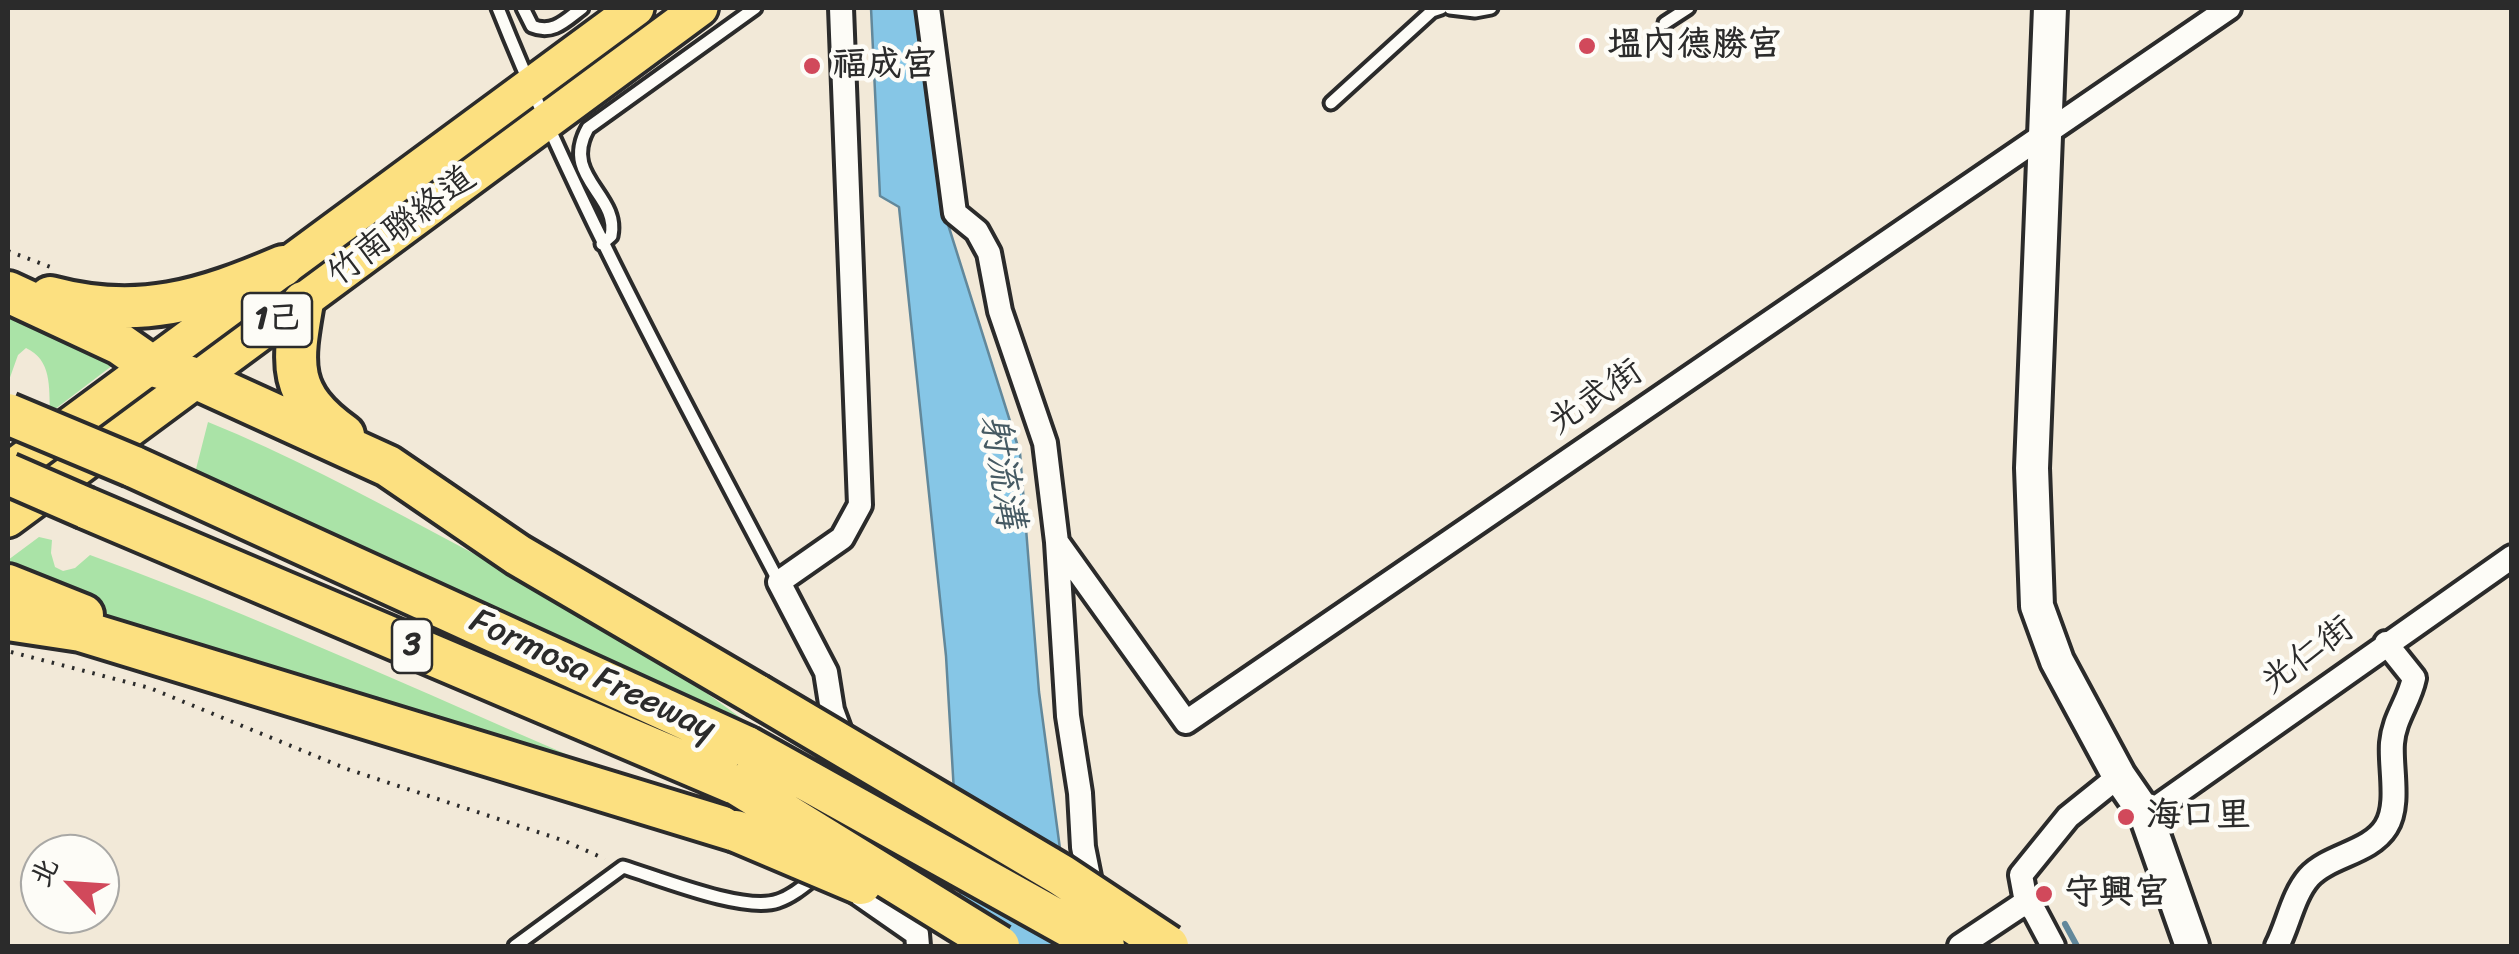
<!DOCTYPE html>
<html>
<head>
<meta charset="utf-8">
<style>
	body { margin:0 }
	#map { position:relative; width:2519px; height:954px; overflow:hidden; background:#f2e9d8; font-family:Sriracha,"LXGW WenKai TC",sans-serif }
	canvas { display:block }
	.frame { position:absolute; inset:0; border:10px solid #2b2b2b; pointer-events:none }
	.north { position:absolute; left:20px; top:834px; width:100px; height:100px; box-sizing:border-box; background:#fdfcf7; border:2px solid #a9a8a5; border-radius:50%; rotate:295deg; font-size:28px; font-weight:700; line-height:40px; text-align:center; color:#2b2b2b }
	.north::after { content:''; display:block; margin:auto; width:35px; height:45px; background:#d1495b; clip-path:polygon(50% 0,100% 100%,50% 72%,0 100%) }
</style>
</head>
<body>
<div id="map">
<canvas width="2519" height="954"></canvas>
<div class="frame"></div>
<div class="north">北</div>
</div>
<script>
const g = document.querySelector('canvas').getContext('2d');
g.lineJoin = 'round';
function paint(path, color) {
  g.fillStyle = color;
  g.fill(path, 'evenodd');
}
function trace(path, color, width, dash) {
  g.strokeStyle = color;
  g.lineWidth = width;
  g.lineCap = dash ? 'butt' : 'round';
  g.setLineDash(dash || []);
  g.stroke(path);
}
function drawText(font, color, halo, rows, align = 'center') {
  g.font = font + ' Sriracha,"LXGW WenKai TC",sans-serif';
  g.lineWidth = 9;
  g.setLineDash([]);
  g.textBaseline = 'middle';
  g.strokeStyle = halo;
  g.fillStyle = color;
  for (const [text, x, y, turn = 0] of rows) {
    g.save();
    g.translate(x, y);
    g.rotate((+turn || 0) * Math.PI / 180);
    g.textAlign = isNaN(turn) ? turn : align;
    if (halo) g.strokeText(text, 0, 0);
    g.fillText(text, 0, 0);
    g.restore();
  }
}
const green = new Path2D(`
	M8,309L107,353L113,365L50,413C49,387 52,360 26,348L18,355L8,383Z
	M208,422C287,454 360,493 435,533C545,591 656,652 754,728L194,477Z
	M39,537L52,540L51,553L55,567L63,571L75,568L90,555C295,630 492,725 693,808L191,649L8,575V560Z`);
const water = new Path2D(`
	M871,8H915L946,218L1020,453L1039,692L1073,946H963L946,656L899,207L880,196Z`);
const stream = new Path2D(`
	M2065,924L2077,946`);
const path = new Path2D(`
	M8,251L53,268
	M11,652L150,688L347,769L565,841L605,859`);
const lane = new Path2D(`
	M498,8C577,206 680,393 779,582
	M523,8L532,26C553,35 566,20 582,8
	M1450,8L1475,11L1491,8
	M1665,23L1688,8
	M1331,103L1432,11L1441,8
	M602,244L611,236C620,195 560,177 588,128L755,8
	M515,946L623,867C659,878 745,913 778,901C793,896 805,885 818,875`);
const street = new Path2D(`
	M928,8L955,213L977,231L989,253L1000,311L1045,443L1057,542L1068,716L1080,793L1083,847L1093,897
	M1057,542L1186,722L2229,8
	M2146,815L2512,557
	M828,851L846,748L832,710L826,672L779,582L842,538L860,505L841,8
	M848,886L917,934L918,946
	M1960,946L2026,902
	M2053,946L2035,912L2026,902L2021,875L2068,817L2119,776
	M2277,946C2288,925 2293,895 2309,877C2329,855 2370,853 2386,827C2400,805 2390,767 2392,743C2394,718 2409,702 2414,678L2386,643`);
const secondary = new Path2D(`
	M2050,8L2032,468L2037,606L2057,661L2119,776L2146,815L2192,946`);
const primary = new Path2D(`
	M8,471L636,8
	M8,519L700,8`);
const highway = new Path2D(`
	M8,292L120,344L150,365L197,379L388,466L518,555L757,695
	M50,297C139,321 203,300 283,266
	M303,302C292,365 287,394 344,435
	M132,466L747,747
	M86,508L738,785
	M8,585L83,615
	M8,620L81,631L736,831`);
const highwayBridge = new Path2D(`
	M8,414L132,466
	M8,474L86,508
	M757,695L1061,875L1168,946
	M747,747L1104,946
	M738,785L999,946
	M736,831L861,884`);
const markers = [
	[1587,46,10,"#d1495b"],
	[812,66,10,"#d1495b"],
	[2126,817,10,"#d1495b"],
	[2044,894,10,"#d1495b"]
];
const shields = [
	[277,320,70],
	[412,646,40]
];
const shieldNames = [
	["1己",277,320],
	["3",412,646]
];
const poiNames = [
	["塭內德勝宮",1607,46],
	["福成宮",832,66],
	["海口里",2146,817],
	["守興宮",2064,894]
];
const streetNames = [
	["竹南聯絡道",402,227,-37],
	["光武街",1596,398,-34],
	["光仁街",2308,656,-36],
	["Formosa Freeway",592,676,25]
];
const waterNames = [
	["射流溝",1001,472,81]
];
paint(green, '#aae3a7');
paint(water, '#86c6e6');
trace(water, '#62889b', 2.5);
trace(stream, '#62889b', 6);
trace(lane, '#2b2b2b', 19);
trace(street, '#2b2b2b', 30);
trace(secondary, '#2b2b2b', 40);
trace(primary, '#2b2b2b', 42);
trace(highway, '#2b2b2b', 48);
trace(path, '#2b2b2b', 4, [2.5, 8]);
trace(lane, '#fdfcf7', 11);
trace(street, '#fdfcf7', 22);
trace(secondary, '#fdfcf7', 32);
trace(primary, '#fce080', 35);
trace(highway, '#fce080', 40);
trace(highwayBridge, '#2b2b2b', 48, []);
trace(highwayBridge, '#fce080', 40);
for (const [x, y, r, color] of markers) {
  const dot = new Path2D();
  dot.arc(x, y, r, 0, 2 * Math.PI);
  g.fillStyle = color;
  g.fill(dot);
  trace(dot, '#fdfcf7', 4);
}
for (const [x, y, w] of shields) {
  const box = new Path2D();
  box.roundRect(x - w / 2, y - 27, w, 54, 8);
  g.fillStyle = '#fdfcf7';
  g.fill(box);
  trace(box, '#2b2b2b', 2.5);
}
drawText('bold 32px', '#2b2b2b', null, shieldNames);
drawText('bold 35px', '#2b2b2b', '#fdfcf7', poiNames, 'left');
drawText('35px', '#2b2b2b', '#fdfcf7', streetNames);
drawText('italic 38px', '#465a63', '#fdfcf7', waterNames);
</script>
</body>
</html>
